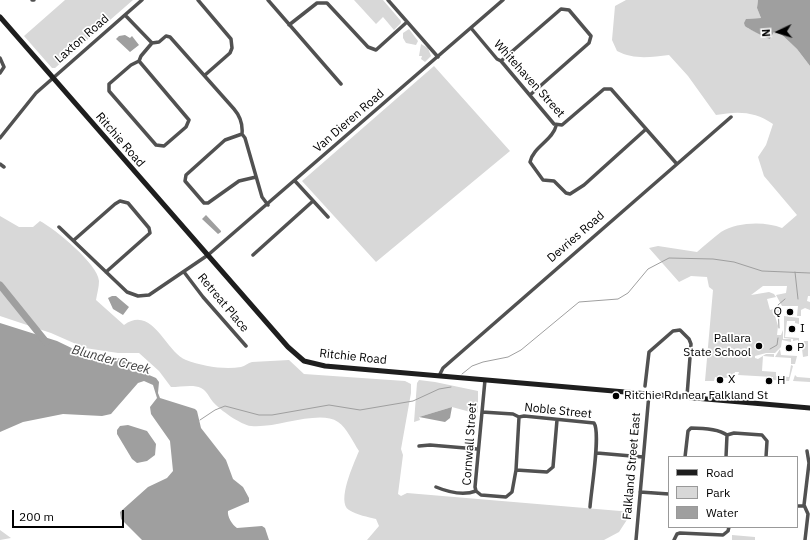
<!DOCTYPE html>
<html>
<head>
<meta charset="utf-8">
<style>
	body { margin:0 }
	#map { position:relative; width:810px; height:540px; overflow:hidden; background:#fff; font-family:"IBM Plex Sans",sans-serif }
	canvas { display:block }
	.legend { position:absolute; left:668px; top:456px; width:130px; height:72px; box-sizing:border-box; background:#fff; border:1px solid #999; margin:0; padding:5px 7px; list-style:none; font-size:12px; color:#000 }
	.legend li { display:flex; align-items:center; gap:8px; height:20px }
	.legend b { width:20px; border:1px solid #999 }
	.north { position:absolute; left:758px; top:12px; width:40px; height:40px; -webkit-text-stroke:3px #fff; paint-order:stroke; rotate:266deg; font-size:11px; font-weight:700; line-height:16px; text-align:center; color:#000 }
	.north::after { content:''; display:block; margin:auto; width:14px; height:18px; background:#000; clip-path:polygon(50% 0,100% 100%,50% 72%,0 100%) }
	.scale { position:absolute; left:12px; top:510px; width:112px; height:18px; box-sizing:border-box; border:2px solid #000; border-top:0; padding-left:5px; font-size:12px; line-height:14px; white-space:nowrap; color:#000; -webkit-text-stroke:3px #fff; paint-order:stroke }
</style>
</head>
<body>
<div id="map">
<canvas width="810" height="540"></canvas>
<ul class="legend">
<li><b style="height:5px;background:#1e1e1e"></b>Road</li>
<li><b style="height:11px;background:#d8d8d8"></b>Park</li>
<li><b style="height:11px;background:#9f9f9f"></b>Water</li>
</ul>
<div class="north">N</div>
<div class="scale">200 m</div>
</div>
<script>
const g = document.querySelector('canvas').getContext('2d');
g.lineJoin = 'round';
function paint(path, color) {
  g.fillStyle = color;
  g.fill(path, 'evenodd');
}
function trace(path, color, width, dash) {
  g.strokeStyle = color;
  g.lineWidth = width;
  g.lineCap = dash ? 'butt' : 'round';
  g.setLineDash(dash || []);
  g.stroke(path);
}
function drawText(font, color, halo, rows, align = 'center') {
  g.font = font + ' "IBM Plex Sans",sans-serif';
  g.lineWidth = 3.5;
  g.setLineDash([]);
  g.textBaseline = 'middle';
  g.strokeStyle = halo;
  g.fillStyle = color;
  for (const [text, x, y, turn = 0] of rows) {
    g.save();
    g.translate(x, y);
    g.rotate((+turn || 0) * Math.PI / 180);
    g.textAlign = isNaN(turn) ? turn : align;
    if (halo) g.strokeText(text, 0, 0);
    g.fillText(text, 0, 0);
    g.restore();
  }
}
const green = new Path2D(`
	M65,0H133L55,68H52L24,36Z
	M354,0H383L401,21V23L394,30L383,17L376,24Z
	M626,0H758L757,8L761,18L746,19L748,28L770,39L774,32L778,31L797,49L810,66V296H808L807,301L810,302V310L805,308L801,310V316H797L798,306H782L776,295L786,293L787,286H763L751,295L769,292L774,294L776,297L767,299L770,310L773,309L778,326L777,335H781L783,330V339H791V342L782,340L781,347L775,353H766L755,356V358L758,359L766,354H774V357L763,356L762,371L776,372V376L789,377L791,365L793,366L789,381L773,380V377L738,375L739,372H735L734,375L726,378L715,377L714,381H705L713,290L709,287L707,277L691,276L679,282L649,248L658,246L697,252C705,245 713,238 721,232C737,222 765,221 782,228L797,215L764,176L758,157L766,145L773,124C755,111 737,111 716,115L688,76L669,55C651,57 634,60 617,51L612,40L615,6Z
	M409,29L418,41L416,45L406,43L403,38V33Z
	M421,44L428,48L431,56L425,62L421,59L422,56H419Z
	M434,66L510,151L376,262L302,181Z
	M0,216L19,227H33L40,221C55,229 98,264 99,281C99,287 97,294 96,300L124,325C153,304 166,353 186,360C202,366 224,370 241,367C245,366 248,363 252,362C264,361 277,361 289,360L304,374L405,381L411,384V393L401,449L403,455L398,494L401,496L407,493L632,512L619,532L604,540H367L379,526L376,519C368,517 357,515 349,510C336,502 354,463 359,451C353,442 347,428 338,422C319,409 276,429 251,426C241,425 220,410 213,402C209,397 207,391 201,388C194,384 180,387 171,387L159,371L139,353H118L85,348L51,333L0,316Z
	M784,316L799,318V324L795,323V321H787L785,337L799,338V343L798,340L793,341V339L784,338Z
	M808,341V356L803,357L802,349L804,341Z
	M780,349L781,355L797,356L795,364H791V358L775,357Z
	M795,375L797,377L810,378V382L793,381Z
	M419,380L435,382L478,391V412L474,413L452,407L419,417L420,420L414,422L417,383Z
	M0,530L11,538L0,540Z
	M732,535L755,537V540H732Z`);
const water = new Path2D(`
	M758,0H810V66L797,49L778,31L774,32L770,39C766,38 749,29 745,26L744,23L746,19L761,18L757,8Z
	M125,35L130,38L132,36L139,45L130,52L116,39L119,36Z
	M206,215L221,231V232L218,234L202,219Z
	M112,296H116L129,307L123,315L113,309L108,298Z
	M0,323L57,341L84,354L124,359L142,372L156,378L159,382L158,393L160,398L195,409L197,411L201,428L226,460L233,479L243,487L249,498V502L228,511C227,516 232,525 237,528L262,526L265,528L269,540H142L121,519L120,512L148,487L167,478L173,471L170,441L151,414L150,407L157,398L153,385L144,381L138,383L111,414L102,416L63,414L23,422L0,432Z
	M452,407L450,418L445,422L419,417Z
	M128,425L147,431L156,444L155,455L147,461L137,463L132,459L117,434V430L120,426Z`);
const stream = new Path2D(`
	M795,272L798,299
	M779,328L778,305L785,299
	M770,349L777,345L778,338
	M462,374L472,366L483,362L508,357L521,350L579,302L618,299L628,293L648,269L669,258L713,259L734,262L762,271L810,273
	M200,420L215,410L225,406L259,415H272L329,405L360,410L413,401L439,389L451,387`);
const river = new Path2D(`
	M0,285L46,342`);
const street = new Path2D(`
	M32,0H34
	M198,0L231,39L232,48L230,53L205,75
	M268,0L341,84
	M388,0L438,57
	M125,15L152,43L159,42L166,36L170,37L234,109C240,116 243,124 242,134L245,138L262,197L268,205
	M289,25L317,3H327L368,47L376,50L407,22
	M471,28L497,59L501,61L554,124L562,125L604,89H611L676,163
	M0,58L4,67L0,73
	M139,61L189,120L186,127L164,146L156,145L109,91V84L131,65L139,61L141,56L152,43
	M501,61L561,9L569,10L591,36L589,43L530,95
	M556,126C553,140 533,147 530,162L543,180L554,181L566,193L570,194L584,185L645,130
	M242,134L225,140L186,175L185,181L204,203H208L239,181L256,177
	M0,138L36,93L142,0
	M0,164L4,167
	M295,181L328,217
	M59,227L127,292L138,296L149,295L208,255L503,0
	M74,240L115,204L120,201L128,203L149,228L150,233L106,272
	M253,255L313,201
	M184,272L203,297L246,346
	M439,376L443,368L731,117
	M485,380L475,487L476,491L481,495L506,497L512,492L516,470L519,417
	M645,386L649,352L673,331L680,330L689,339L691,344L687,396
	M482,412L513,414L519,417L524,416L594,423C601,433 591,491 590,507
	M419,446L430,445L477,449
	M597,453L643,457
	M685,457L688,431L691,428C702,428 718,429 727,435L734,433L762,435L767,441L766,457
	M726,457L727,435
	M516,470L547,472L553,467L557,420
	M436,487C448,492 463,496 476,491
	M640,492L669,494
	M797,506H804
	M636,540L649,394
	M674,540L677,534L680,533L723,535L728,531L729,527
	M805,540L808,514L804,505L809,463L807,451`);
const secondary = new Path2D(`
	M0,17L288,347L304,361L325,366L810,408`);
const markers = [
	[790,312,4,"#000"],
	[792,329,4,"#000"],
	[759,346,4,"#000"],
	[789,348,4,"#000"],
	[720,380,4,"#000"],
	[769,381,4,"#000"],
	[616,396,4,"#000"]
];
const streetNames = [
	["Laxton Road",82,39,-41],
	["Whitehaven Street",529,79,48],
	["Van Dieren Road",349,121,-41],
	["Ritchie Road",120,140,49],
	["Devries Road",576,237,-41],
	["Retreat Place",223,303,50],
	["Ritchie Road",353,357,6],
	["Noble Street",558,411,6],
	["Cornwall Street",470,444,-86],
	["Falkland Street East",632,466,-85]
];
const poiNames = [
	["Q",782,312,"right"],
	["I",800,329],
	["Pallara",751,339,"right"],
	["State School",751,353,"right"],
	["P",797,348],
	["X",728,380],
	["H",777,381],
	["Ritchie Rd near Falkland St",624,396]
];
const waterNames = [
	["Blunder Creek",111,360,15]
];
paint(green, '#d8d8d8');
paint(water, '#9f9f9f');
trace(stream, '#9f9f9f', 1);
trace(river, '#9f9f9f', 7);
trace(street, '#515151', 3.5);
trace(secondary, '#1e1e1e', 5);
for (const [x, y, r, color] of markers) {
  const dot = new Path2D();
  dot.arc(x, y, r, 0, 2 * Math.PI);
  g.fillStyle = color;
  g.fill(dot);
  trace(dot, '#fff', 1.5);
}
drawText('12px', '#000', '#fff', streetNames);
drawText('12px', '#000', '#fff', poiNames, 'left');
drawText('italic 13px', '#404040', '#fff', waterNames);
</script>
</body>
</html>
